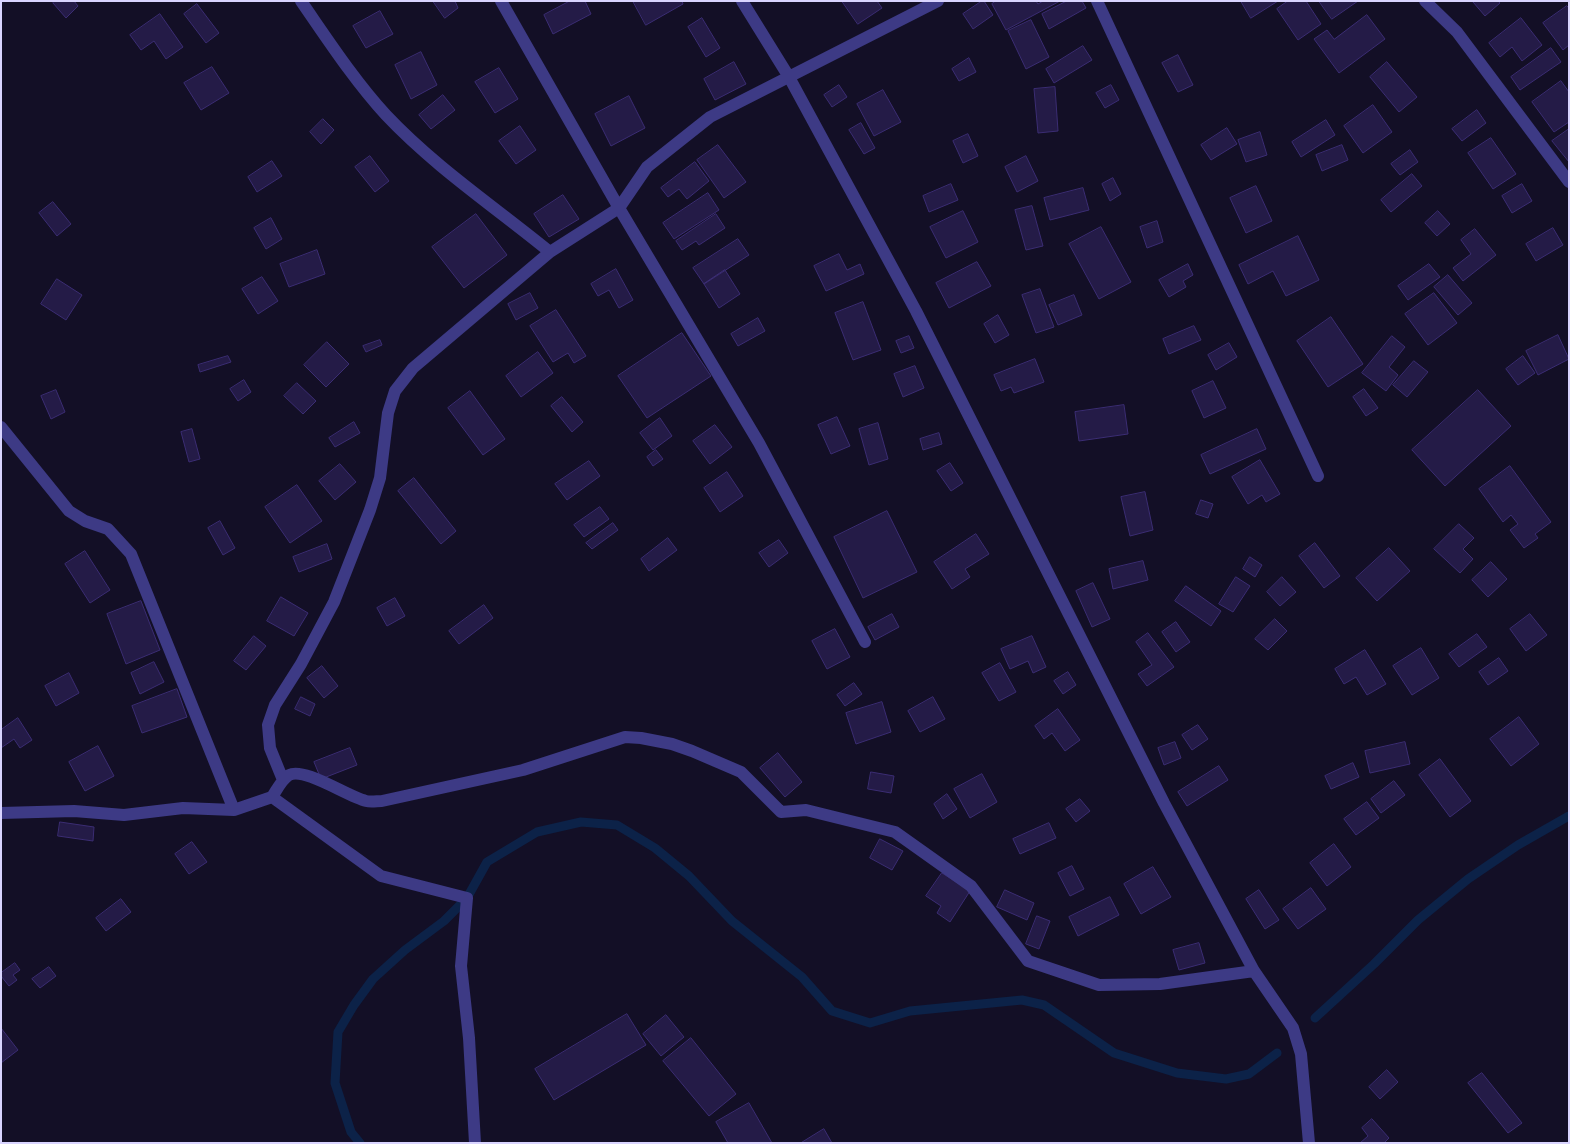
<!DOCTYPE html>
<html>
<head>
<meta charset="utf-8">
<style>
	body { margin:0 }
	#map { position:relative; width:1570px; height:1144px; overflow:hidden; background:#130f26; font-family:Inter,sans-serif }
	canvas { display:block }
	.frame { position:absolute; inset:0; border:2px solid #d9d4ff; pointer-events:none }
</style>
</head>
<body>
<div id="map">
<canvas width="1570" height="1144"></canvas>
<div class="frame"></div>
</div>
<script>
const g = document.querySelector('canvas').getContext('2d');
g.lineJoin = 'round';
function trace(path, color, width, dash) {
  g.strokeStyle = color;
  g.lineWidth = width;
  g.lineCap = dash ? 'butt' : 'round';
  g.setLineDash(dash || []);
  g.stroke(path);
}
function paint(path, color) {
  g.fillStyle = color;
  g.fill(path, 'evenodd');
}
const stream = new Path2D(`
	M1315,1018L1374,964L1418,920L1468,879L1518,845L1569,816
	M360,1143L351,1132L335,1083L338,1032L354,1005L373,979L405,950L444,921L467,898L487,862L537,832L581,822L617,825L655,848L689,876L732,921L802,977L832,1011L870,1023L910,1011L1022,1000L1044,1005L1114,1053L1177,1073L1226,1079L1249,1074L1277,1053`);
const building = new Path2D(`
	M55,1H74L78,6L66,18L53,3Z
	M433,1H455L458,8L445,18Z
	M570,1H585L591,14L553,34L544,15Z
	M633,1H682L683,4L646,25Z
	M842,1H877L882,8L858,24Z
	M982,1H984L993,15L973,29L963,14Z
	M996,1H1036L1038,4L1043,1H1060L1006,30L992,4Z
	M1067,1H1082L1086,8L1049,29L1042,14Z
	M1241,1H1278L1251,18Z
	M1288,1H1306L1321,24L1298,40L1277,9Z
	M1319,1H1358L1332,19Z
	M1474,1H1498L1500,3L1485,16L1473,2Z
	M197,4L219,33L206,43L184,14Z
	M1567,6L1569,8V45L1563,50L1543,23Z
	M380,11L393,34L366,48L353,26Z
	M160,14L183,47L166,59L154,41L141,50L130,35Z
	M1367,15L1385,39L1339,73L1314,39L1327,30L1334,39Z
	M702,18L720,48L706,57L688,27Z
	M1521,18L1542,45L1522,61L1512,47L1500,57L1489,43Z
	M1031,20L1049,57L1026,69L1008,31Z
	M1083,46L1092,60L1054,83L1046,69Z
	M1551,48L1561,62L1520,90L1511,77Z
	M421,52L437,85L411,99L395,65Z
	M1178,55L1193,85L1178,92L1162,63Z
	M969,58L976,72L959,81L952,69Z
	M734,62L746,84L715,100L704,79Z
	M1387,62L1417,97L1399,112L1370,77Z
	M212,67L229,93L201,110L184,83Z
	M499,68L518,99L495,113L475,82Z
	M1561,81L1569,92V122L1554,132L1532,102Z
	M839,85L847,97L832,107L824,95Z
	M1111,85L1119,100L1105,108L1096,93Z
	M1055,87L1058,131L1038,133L1034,89Z
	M883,90L901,122L874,136L857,104Z
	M443,95L455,110L431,129L419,115Z
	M629,96L645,128L611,146L595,114Z
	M1373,105L1392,132L1363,153L1344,126Z
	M1477,110L1486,123L1462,141L1452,129Z
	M323,119L334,130L321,144L310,132Z
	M1326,120L1335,135L1301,157L1292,142Z
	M861,123L875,148L864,154L849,130Z
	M520,126L536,150L516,164L499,141Z
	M1227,128L1237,144L1211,160L1201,145Z
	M1569,129V162L1552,141Z
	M1260,132L1267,155L1246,162L1238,140Z
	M968,134L978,156L963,163L953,141Z
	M1491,138L1516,174L1493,189L1468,153Z
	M718,145L746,182L724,198L697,160Z
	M1342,145L1348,160L1322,171L1316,155Z
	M1410,150L1418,162L1400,175L1391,164Z
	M370,156L389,181L375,192L355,167Z
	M1026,156L1038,181L1017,192L1005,167Z
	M272,161L282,176L257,192L248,177Z
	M695,162L709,181L687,199L679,189L668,197L661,188Z
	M1412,174L1422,186L1391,212L1381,200Z
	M1113,178L1121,194L1110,201L1102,184Z
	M951,184L958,200L929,212L923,196Z
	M1522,184L1532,201L1512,213L1502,196Z
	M1256,186L1272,221L1246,233L1230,198Z
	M1083,188L1089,210L1050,220L1044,198Z
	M708,193L719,210L674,239L663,223Z
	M563,195L579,219L549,237L534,214Z
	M53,202L71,224L57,236L39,213Z
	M1032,206L1043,246L1026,250L1015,210Z
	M963,211L978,242L946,258L930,227Z
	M1438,211L1450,224L1437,236L1425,223Z
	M476,214L507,255L464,288L432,247Z
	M716,214L725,228L699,245L696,241L682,250L676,241Z
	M271,218L282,239L266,249L254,228Z
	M1157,221L1163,242L1147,248L1140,227Z
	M1101,227L1131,282L1099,299L1069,244Z
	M1553,228L1563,245L1536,261L1526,244Z
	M1475,229L1496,255L1463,281L1453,268L1471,254L1461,240Z
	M1298,236L1319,280L1286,296L1273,271L1248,284L1239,265Z
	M738,239L749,255L704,284L693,268Z
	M317,250L325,274L289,287L280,264Z
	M839,254L847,270L860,264L864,274L826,291L814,266Z
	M977,262L991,286L949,308L936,283Z
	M1188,264L1193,275L1183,281L1186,287L1169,297L1159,280Z
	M1429,264L1440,277L1408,300L1398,286Z
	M616,269L633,300L619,308L609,290L598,296L591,284Z
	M725,270L740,294L719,308L704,284Z
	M1448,275L1472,303L1458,315L1434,287Z
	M262,277L278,301L258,314L242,289Z
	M57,279L82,295L66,320L41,304Z
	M1040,289L1054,327L1036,333L1022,295Z
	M530,293L538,308L516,320L508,304Z
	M1434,293L1457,323L1428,345L1405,314Z
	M1074,295L1082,315L1058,325L1049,305Z
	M863,302L881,350L853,360L835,313Z
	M556,310L586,356L574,363L568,353L553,362L530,326Z
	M998,315L1009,335L995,343L984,324Z
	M1331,317L1363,364L1328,387L1297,341Z
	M758,318L765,331L738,346L731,334Z
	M1194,326L1201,340L1169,354L1163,339Z
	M682,333L711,376L647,418L618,376Z
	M1558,335L1569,359L1538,375L1526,351Z
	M909,336L914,348L901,353L896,341Z
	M1392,336L1405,347L1389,367L1398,375L1386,391L1362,373Z
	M380,340L382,345L366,352L363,346Z
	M327,342L349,364L326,387L304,365Z
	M1229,343L1237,357L1216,370L1208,355Z
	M538,352L553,373L521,397L506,376Z
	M228,356L231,362L200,372L198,365Z
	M1523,356L1535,373L1518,385L1506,369Z
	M1035,359L1044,382L1014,393L1011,387L1001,391L994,375Z
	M1414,361L1428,372L1407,397L1393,385Z
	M915,366L924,388L903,397L894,374Z
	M244,380L251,392L238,401L230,389Z
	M1213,381L1226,408L1204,418L1192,391Z
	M297,383L316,401L303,414L284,396Z
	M1364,389L1378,408L1366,416L1353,397Z
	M56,390L65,412L51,419L41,396Z
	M1478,390L1511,426L1445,486L1412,450Z
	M470,391L505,439L483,455L448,408Z
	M562,397L583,422L572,432L551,406Z
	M1124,405L1128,434L1079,441L1075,412Z
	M837,417L850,446L831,454L818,425Z
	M660,418L672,436L653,450L640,433Z
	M354,422L360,433L335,447L329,438Z
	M878,423L888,459L869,465L859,429Z
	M715,425L732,447L710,464L693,441Z
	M192,429L200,459L189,462L181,432Z
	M1257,429L1266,449L1210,474L1201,455Z
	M939,433L942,444L923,450L920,439Z
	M656,450L663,459L653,466L647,457Z
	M1260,460L1280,494L1266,502L1262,495L1248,504L1232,477Z
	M589,461L600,476L567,500L555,484Z
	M950,463L963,483L951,491L937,471Z
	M340,464L356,482L335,500L319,481Z
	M1510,466L1551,522L1535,534L1538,538L1524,548L1510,530L1518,524L1511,515L1503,522L1479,489Z
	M727,472L743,496L720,512L704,488Z
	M414,478L456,531L441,544L398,491Z
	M297,485L322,521L290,543L265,507Z
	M1145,492L1153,530L1130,536L1121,497Z
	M1201,500L1213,504L1208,518L1196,514Z
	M600,507L609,519L584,537L574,525Z
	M887,511L917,572L863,598L834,537Z
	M220,521L235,548L223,555L208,528Z
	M613,523L618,530L592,549L586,543Z
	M1459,524L1474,538L1463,549L1473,559L1460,573L1434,549Z
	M976,534L989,554L965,569L970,577L952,589L934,562Z
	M668,538L677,550L649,571L641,559Z
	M779,540L788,553L769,567L759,553Z
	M1315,543L1340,576L1324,588L1299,556Z
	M327,544L332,559L299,572L293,557Z
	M1389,548L1410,571L1377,601L1356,578Z
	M85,551L110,590L90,603L65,564Z
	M1250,557L1262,565L1255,577L1243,569Z
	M1143,561L1148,580L1113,589L1109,569Z
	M1491,562L1507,579L1488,597L1472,580Z
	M1236,577L1250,586L1233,612L1219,604Z
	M1282,577L1296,592L1280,606L1267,592Z
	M1093,583L1110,619L1092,627L1076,591Z
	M1186,586L1221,611L1211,626L1175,601Z
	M281,597L308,613L294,636L267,621Z
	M395,598L405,616L387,626L377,608Z
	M141,601L160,650L126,664L107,614Z
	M484,605L493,618L459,644L449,631Z
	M892,614L899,627L875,640L868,627Z
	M1530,614L1547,635L1526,651L1510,629Z
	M1275,619L1287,631L1268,650L1255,639Z
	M1176,622L1190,642L1176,652L1162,632Z
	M835,629L850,657L827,669L812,641Z
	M1148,633L1174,667L1147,686L1138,674L1152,665L1136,642Z
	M1477,634L1487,647L1459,667L1449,654Z
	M254,636L266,646L246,670L234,661Z
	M1032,636L1046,667L1033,673L1028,661L1010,669L1001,649Z
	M1421,648L1439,678L1412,695L1393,666Z
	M1365,650L1386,684L1367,695L1356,677L1344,684L1335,669Z
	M1499,658L1508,671L1488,685L1479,672Z
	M154,662L164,682L140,694L131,673Z
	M1000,663L1016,692L999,701L982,673Z
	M322,666L338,686L324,698L307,678Z
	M1068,672L1076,685L1063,694L1054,681Z
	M69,673L79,693L56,706L45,686Z
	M854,683L862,694L845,706L837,695Z
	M177,689L187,717L142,733L132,706Z
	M301,697L315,704L310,716L295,709Z
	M933,697L945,719L920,732L908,711Z
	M882,702L891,732L856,744L846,713Z
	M1058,709L1080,740L1065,751L1052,733L1044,739L1035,726Z
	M1519,717L1539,744L1511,766L1490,739Z
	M18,718L32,740L20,748L14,739L1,748V730Z
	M1198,725L1208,739L1192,750L1182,735Z
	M1175,742L1181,758L1164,765L1158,748Z
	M1405,742L1410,764L1370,773L1365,751Z
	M98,746L114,776L85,791L69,762Z
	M350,748L357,765L321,779L314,762Z
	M778,753L802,782L785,797L760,768Z
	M1440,759L1471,801L1450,817L1419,775Z
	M1353,763L1359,777L1331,789L1325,776Z
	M1219,766L1228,780L1187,806L1178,792Z
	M871,772L894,776L891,793L868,789Z
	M982,774L997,802L970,818L954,789Z
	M1394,781L1405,795L1381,813L1371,799Z
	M947,794L957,809L943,819L934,804Z
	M1080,799L1090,811L1076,822L1066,809Z
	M1367,802L1379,818L1356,835L1344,819Z
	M60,822L94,827L93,841L58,836Z
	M1049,823L1056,838L1020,854L1013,839Z
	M880,839L903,851L892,870L870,858Z
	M192,842L207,862L189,874L175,854Z
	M1334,844L1351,867L1327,886L1310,863Z
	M1072,866L1084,889L1070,896L1058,873Z
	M1153,867L1171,897L1141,914L1124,884Z
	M942,873L970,891L950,922L937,913L941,906L926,896Z
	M1311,888L1326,909L1298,929L1283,909Z
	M1005,890L1034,903L1027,920L997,907Z
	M1259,890L1279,920L1265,929L1246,899Z
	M1110,897L1119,915L1078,936L1069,917Z
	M121,899L131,912L106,931L96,918Z
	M1037,916L1050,921L1039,949L1026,944Z
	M1199,943L1205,963L1179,970L1173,950Z
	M15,963L20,970L13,975L17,980L9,986L1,976V973Z
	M49,967L56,976L40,988L32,979Z
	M627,1014L646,1045L554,1100L535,1069Z
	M666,1015L684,1037L661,1056L643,1034Z
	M1,1028L18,1050L1,1063Z
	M691,1038L736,1094L709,1116L663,1061Z
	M1387,1070L1398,1082L1380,1099L1369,1087Z
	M1482,1073L1522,1123L1508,1133L1468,1083Z
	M749,1103L772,1143H728L716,1122Z
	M1372,1119L1389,1138L1384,1143H1360L1368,1136L1362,1128Z
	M824,1129L832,1143H801Z`);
const minor = new Path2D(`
	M301,1C328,40 354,80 386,115C435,167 495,207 550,252
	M501,1L619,208L759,443L865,642
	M742,1L789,77L916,311L1164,803L1254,971L1293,1028L1301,1054L1309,1143
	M1097,1L1318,476
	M1425,1L1457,32L1569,182
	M1,427L69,511L85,521L108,529L131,554L234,810L272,797L381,876L467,898L461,966L469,1038L475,1143
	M283,780L270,748L268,725L275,705L301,664L334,602L370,510L380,478L388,413L395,391L413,368L550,252L619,208L647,167L710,117L938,1
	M272,797C277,790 281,780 289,775C305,767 348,797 366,801C371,802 377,801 382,801L523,770L625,737L641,738L672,744L692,751L741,772L781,812L806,810L895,832L971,886L1028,961L1099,985L1160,984L1254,971
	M1,813L74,811L124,815L183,808L234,810`);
trace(stream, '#0c2248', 9);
paint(building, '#241b47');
trace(building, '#3b2d73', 1);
trace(minor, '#3d3a85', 12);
</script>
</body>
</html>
